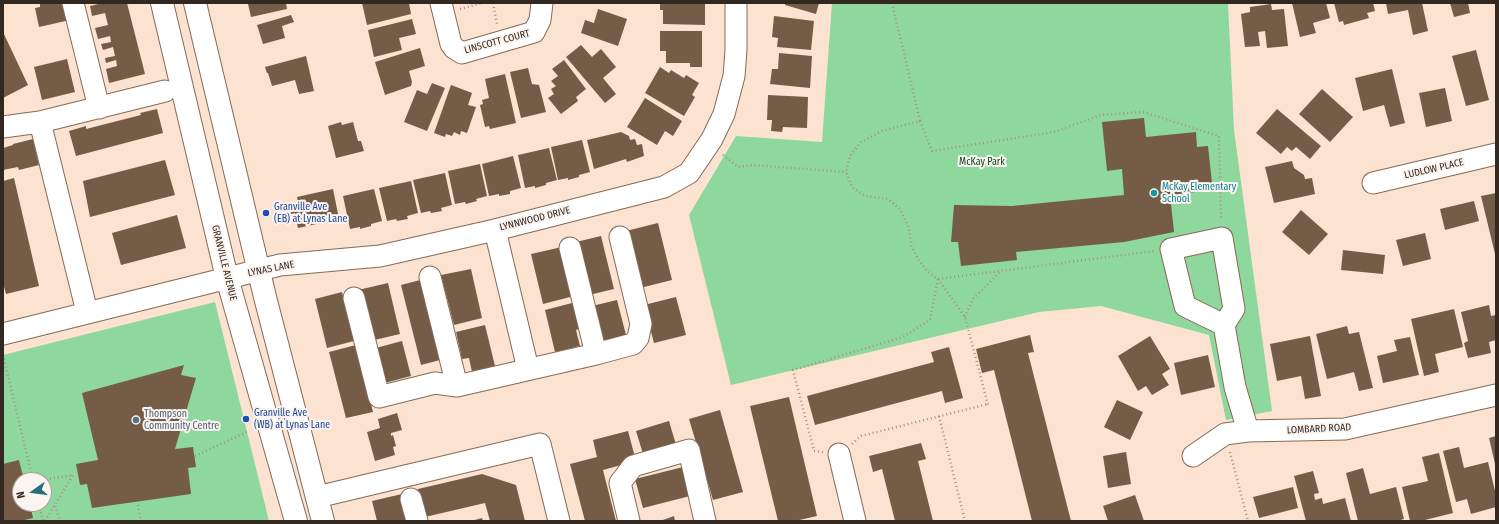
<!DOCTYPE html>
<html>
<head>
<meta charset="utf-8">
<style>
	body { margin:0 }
	#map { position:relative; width:1499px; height:524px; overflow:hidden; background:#fce3d1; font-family:"Fira Sans Condensed",sans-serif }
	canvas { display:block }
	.frame { position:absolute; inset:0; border:4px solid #33281f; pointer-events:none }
	.north { position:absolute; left:12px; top:472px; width:40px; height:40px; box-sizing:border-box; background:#fbf4f0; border:1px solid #aba29c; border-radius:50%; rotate:256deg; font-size:11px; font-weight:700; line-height:16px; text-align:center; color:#33281f }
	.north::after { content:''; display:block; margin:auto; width:14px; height:18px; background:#277079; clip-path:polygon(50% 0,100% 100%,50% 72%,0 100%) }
</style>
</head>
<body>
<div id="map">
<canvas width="1499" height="524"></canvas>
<div class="frame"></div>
<div class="north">N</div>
</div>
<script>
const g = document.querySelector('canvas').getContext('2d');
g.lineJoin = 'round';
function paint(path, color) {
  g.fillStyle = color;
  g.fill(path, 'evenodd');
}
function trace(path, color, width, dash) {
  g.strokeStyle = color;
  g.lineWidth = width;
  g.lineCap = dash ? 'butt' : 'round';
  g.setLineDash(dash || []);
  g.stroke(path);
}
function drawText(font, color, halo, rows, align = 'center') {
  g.font = font + ' "Fira Sans Condensed",sans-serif';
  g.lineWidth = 4;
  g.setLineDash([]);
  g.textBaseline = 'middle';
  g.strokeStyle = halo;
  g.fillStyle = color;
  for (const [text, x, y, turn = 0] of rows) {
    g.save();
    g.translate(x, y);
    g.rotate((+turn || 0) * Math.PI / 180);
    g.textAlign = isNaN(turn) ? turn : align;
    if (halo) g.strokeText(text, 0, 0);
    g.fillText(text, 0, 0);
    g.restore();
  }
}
const green = new Path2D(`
	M832,3H1228L1234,130L1272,411L1226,420L1209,335L1101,306L1039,312L731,385L689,215L736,136L822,142Z
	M215,302L269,521H3V355ZM20,480H44V504H20Z`);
const building = new Path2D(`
	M40,3H66L70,20L39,27L35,8L40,7Z
	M102,3H127L145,74L109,83L106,69L117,66L116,60L106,63L105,58L115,56L113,47L103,50L101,44L111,42L110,36L98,39L95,28L108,25L105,13L92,16L90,6Z
	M250,3H286L287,9L251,17L248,4Z
	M362,3H409L411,14L367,25Z
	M660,3H705V25L663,24V10H660Z
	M785,3H819L816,14L785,5Z
	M1292,3H1326L1330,18L1313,23L1316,33L1300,37Z
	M1334,3H1373L1375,11L1367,13L1369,18L1344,25L1343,21L1339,22Z
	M1386,3H1422L1428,31L1413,35L1408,10L1388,14Z
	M1450,3H1468L1470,13L1454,17Z
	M1271,4L1272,10L1284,9L1288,46L1267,48L1265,31L1258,32L1260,46L1245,47L1241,14L1250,12V7Z
	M598,9L627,19L618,46L581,33L585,20L594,23Z
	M291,15L294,22L282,26L285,38L263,44L257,25Z
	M774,16L814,21L811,50L777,47L778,38L772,37Z
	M412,19L416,34L399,38L402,50L374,57L368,30Z
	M660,31H702V67H690V63H666V51H660Z
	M3,32L28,85L3,98Z
	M581,45L592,57L601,49L616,67L603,78L616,94L605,103L566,57Z
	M420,48L425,66L409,71L412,82L411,86L385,95L375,62Z
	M1476,50L1489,100L1466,106L1452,56Z
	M779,53L812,56L810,88L770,84L772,69H778Z
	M306,56L314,91L299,94L295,80L272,86L268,73H267L265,67Z
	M67,59L75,92L42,100L34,67Z
	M564,60L586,89L576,97L578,101L561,114L548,98L554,94L551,89L556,86L551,81L558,76L552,69Z
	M660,67L669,73L671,70L684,78L686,75L699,83L692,95L695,97L684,116L645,93Z
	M528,68L532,84L539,85L546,112L521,118L510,72Z
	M1392,69L1405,123L1390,127L1384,105L1363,111L1355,78Z
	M505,74L516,123L490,129L489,126L485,127L480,105L483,104L482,100L489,98L485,79Z
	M432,83L445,88L427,131L404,122L417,90L427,94Z
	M451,85L472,93L468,105L476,107L467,133L461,131L460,135L454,132L452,136L446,134L445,137L434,133Z
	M1445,88L1452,121L1426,127L1419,93Z
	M1322,89L1353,117L1330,142L1299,114Z
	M768,95L808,97L807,128L783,127L782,132L771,131L772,120H767Z
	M645,98L682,121L673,136L665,131L657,145L627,127Z
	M157,109L163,133L76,156L69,131L86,126V129L141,115L140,113Z
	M1277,109L1321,146L1310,159L1296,147L1292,151L1287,147L1281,154L1256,133Z
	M1144,118L1146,137L1196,132L1197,147L1208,146L1212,183L1194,185L1195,192L1170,195L1174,232L1124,242L1016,252L1017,260L961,266L958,242H951L954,205L1012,206L1124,195L1122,169L1107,171L1102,122Z
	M341,122L342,125L353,122L358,141H361L364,151L336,158L328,126Z
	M621,132L629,136L630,140L635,139L637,145L642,144L644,156L627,162L626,159L594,169L587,140Z
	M33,139L39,165L19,170L18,167L3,170V148L13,145V144Z
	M582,140L590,172L579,175V177L568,180V178L558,180L551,147Z
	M549,148L557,180L546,183V185L535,188V186L525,188L518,155Z
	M513,156L521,188L510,191V194L499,196V194L489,196L482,164Z
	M165,160L175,195L90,217L83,181Z
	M1292,161L1294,168L1304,175L1305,179L1312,178L1315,194L1274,203L1265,167Z
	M480,164L487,196L476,199L477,201L466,204L465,202L455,204L448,171Z
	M445,173L452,205L441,208L442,211L431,213L430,211L421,213L413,180Z
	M14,178L39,286L6,294L3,283V181Z
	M411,181L418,213L407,216L408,219L397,221L396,219L387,221L379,188Z
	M333,189L339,219L298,228L295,213L291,214L289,204L298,202L297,197Z
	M374,189L382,221L371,224V226L360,229V227L350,229L343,196Z
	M1496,193V254H1495L1481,196Z
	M1474,201L1479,221L1445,230L1440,209Z
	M1301,210L1328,234L1309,255L1282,232Z
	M177,215L186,248L121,265L112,233Z
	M658,223L672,280L640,288L626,231Z
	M1425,233L1431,259L1403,266L1396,240Z
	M601,236L614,289L589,295L576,242Z
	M562,247L574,296L543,304L531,254Z
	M1343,250L1385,255L1383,274L1341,270Z
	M471,269L482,318L454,325L441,275Z
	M424,279L444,359L421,365L401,285Z
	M388,283L400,334L370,341L358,290Z
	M342,292L354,341L327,348L315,299Z
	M676,297L686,335L654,343L644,305Z
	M617,300L626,335L601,341L592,306Z
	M576,302L582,328L576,330L580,346L555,352L545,310Z
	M1489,305L1491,316L1496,315V340L1489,342L1491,353L1468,358L1464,343L1468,341L1461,312Z
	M1454,309L1463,347L1435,354L1439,372L1424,376L1411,319Z
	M485,325L495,366L472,372L469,358L462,359L456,332Z
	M1347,326L1349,334L1359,332L1373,388L1359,391L1354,372L1327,379L1316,334Z
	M1030,335L1034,352L1028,353L1071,521H1032L994,370L982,373L976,349Z
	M1150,336L1170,369L1162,374L1169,385L1152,395L1146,386L1138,391L1118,356Z
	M1310,336L1321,396L1305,399L1301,376L1277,381L1270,344Z
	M1410,337L1419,375L1383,383L1377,356L1397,351L1394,340Z
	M402,341L411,376L381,384L372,349Z
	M356,345L373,412L346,418L329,352Z
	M949,347L963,398L945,403L942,391L815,425L807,396L934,362L931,352Z
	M1208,355L1215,387L1181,395L1174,363Z
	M184,365L181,375L196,378L175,449L193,447L196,467L188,468L191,494L92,508L87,484L80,485L76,464L98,460L82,393Z
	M789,397L817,516L795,521H778L750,406Z
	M1117,400L1143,412L1130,440L1104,427Z
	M720,410L743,492L713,500L689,419Z
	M397,413L402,430L391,433V436L393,435L396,446L393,447L395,455L375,461L367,432L380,428L378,419Z
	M669,421L677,448L644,457L636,431Z
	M628,431L636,461L603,470L616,521H585L570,464L597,457L593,440Z
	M1496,436V464H1495L1489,438Z
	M921,443L926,459L918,461L933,521H895L882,469L873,472L869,456Z
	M1459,447L1464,468L1488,462L1496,495V507L1471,514L1467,499L1456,502L1443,451Z
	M1126,452L1131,484L1108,488L1103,456Z
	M1439,453L1453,513L1421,521H1410L1402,487L1428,481L1422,457Z
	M19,460L24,480H20V504H30L33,518L20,521H3V464Z
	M687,466L694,495L643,508L635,479Z
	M1363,468L1370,494L1396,487L1404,519L1397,521H1358L1346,473Z
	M1313,471L1319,493L1314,494L1315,500L1322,498L1323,504L1345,498L1351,521H1306L1294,476Z
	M482,474L516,485L525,521H490L485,503L425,517L418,489Z
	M1293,487L1298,508L1259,518L1253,497Z
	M402,494L408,521H377L372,501Z
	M1135,495L1144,521H1108L1103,506Z
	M674,516L675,521H660Z
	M482,518L483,521H471Z`);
const path = new Path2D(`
	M493,3L497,24
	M892,3L920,121L882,131L861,142L850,156L846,172L852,187L865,196L888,199L900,209L909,228L911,245L918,259L928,272L938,279L1154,251
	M460,9L482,3
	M920,121L932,151L1054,132L1101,115L1143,112L1219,136L1221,220
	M723,155L738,167L752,165L846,172
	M938,279L965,317L988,405
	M965,317L973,299L1001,271
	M3,355L33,480
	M939,416L965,521
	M852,444L861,436L988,404
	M823,452L814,451L793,370L903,337L930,320L938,279
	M1230,452L1248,521
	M195,456L249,431
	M42,480L73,475L45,521
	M39,504L43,521
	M138,505L141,521
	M55,506L60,521`);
const minor = new Path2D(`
	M73,3L99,108
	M441,3L451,44L454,48L462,53L534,32L540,20L542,3
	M40,122L87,312
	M3,127L40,122L165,91
	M1373,183L1496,154
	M495,230L528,369
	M570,248L596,354
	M430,277L457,386
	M354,298L379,397L435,383L457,386L596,354L633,344L638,338L641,324L620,237
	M1224,325L1185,306L1171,249L1222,238L1234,309L1224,325L1235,387L1248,431
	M3,334L280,265L380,256L495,230L664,187L689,173L712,139L724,114L734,76L736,50V3
	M839,454L855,521
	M1193,456L1225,434L1248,431L1345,429L1496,395
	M317,497L540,444L559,521
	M411,499L417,521
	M629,521L620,483L633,466L689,450L705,521`);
const major = new Path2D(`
	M162,3L227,278L296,521
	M195,3L265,297L323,521`);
const markers = [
	[1154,193,4,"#0f9aa8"],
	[266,213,4,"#1a4fb4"],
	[246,419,4,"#1a4fb4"],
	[136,420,4,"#5c6f8a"]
];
const streetNames = [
	["LINSCOTT COURT",497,42,-15],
	["LUDLOW PLACE",1434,169,-13],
	["LYNNWOOD DRIVE",535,219,-14],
	["GRANVILLE AVENUE",224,263,76],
	["LYNAS LANE",271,269,-11],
	["LOMBARD ROAD",1319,429,-3]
];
const parkNames = [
	["McKay Park",982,162]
];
const cultureNames = [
	["McKay Elementary",1162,187],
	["School",1162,199]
];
const transitNames = [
	["Granville Ave",274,207],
	["(EB) at Lynas Lane",274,219],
	["Granville Ave",254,413],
	["(WB) at Lynas Lane",254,425]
];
const serviceNames = [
	["Thompson",144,414],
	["Community Centre",144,426]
];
paint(green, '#8ed79d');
paint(building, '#755c47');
trace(minor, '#856a56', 23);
trace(major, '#856a56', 24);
trace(path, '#a49283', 2.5, [1, 3]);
trace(minor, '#fff', 21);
trace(major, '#fff', 22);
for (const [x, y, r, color] of markers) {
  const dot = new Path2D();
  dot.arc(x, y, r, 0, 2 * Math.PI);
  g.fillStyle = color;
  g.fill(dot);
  trace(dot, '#fbf4f0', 1.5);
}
drawText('10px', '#33281f', '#fbf4f0', streetNames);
drawText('10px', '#023f19', '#fbf4f0', parkNames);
drawText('10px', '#0d838f', '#fbf4f0', cultureNames, 'left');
drawText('10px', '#164399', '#fbf4f0', transitNames, 'left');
drawText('10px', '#4e5e75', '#fbf4f0', serviceNames, 'left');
</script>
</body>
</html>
